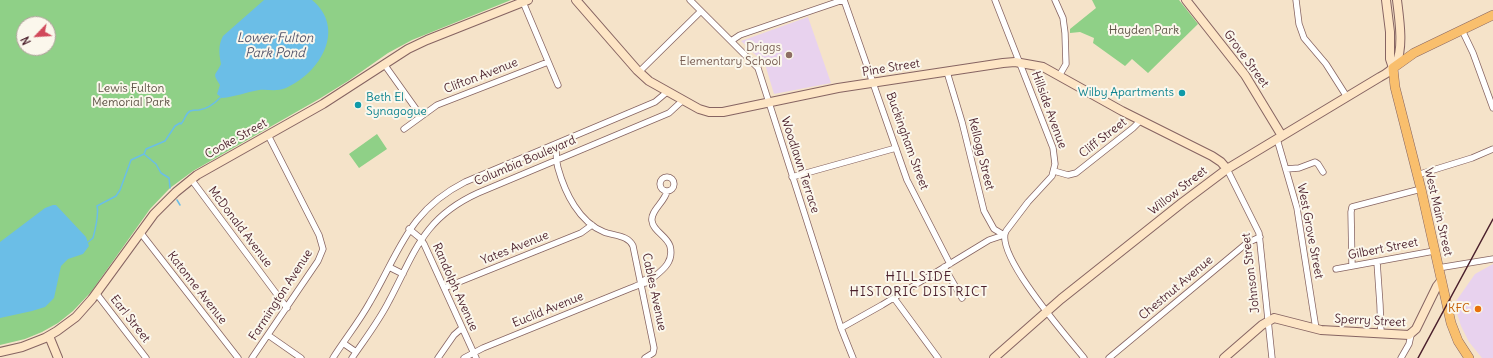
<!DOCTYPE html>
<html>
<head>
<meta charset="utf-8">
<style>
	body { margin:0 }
	#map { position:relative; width:1493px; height:358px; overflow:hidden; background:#f5e3c9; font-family:Delius,sans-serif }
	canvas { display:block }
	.north { position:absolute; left:16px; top:16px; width:40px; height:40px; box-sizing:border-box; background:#fbf7ec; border:1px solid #b4a19f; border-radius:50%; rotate:245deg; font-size:11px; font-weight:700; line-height:16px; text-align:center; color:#4a1f2b }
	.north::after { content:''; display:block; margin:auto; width:14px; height:18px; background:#d1495b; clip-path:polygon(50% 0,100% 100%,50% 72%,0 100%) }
</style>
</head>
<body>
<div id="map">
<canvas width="1493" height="358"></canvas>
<div class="north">N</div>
</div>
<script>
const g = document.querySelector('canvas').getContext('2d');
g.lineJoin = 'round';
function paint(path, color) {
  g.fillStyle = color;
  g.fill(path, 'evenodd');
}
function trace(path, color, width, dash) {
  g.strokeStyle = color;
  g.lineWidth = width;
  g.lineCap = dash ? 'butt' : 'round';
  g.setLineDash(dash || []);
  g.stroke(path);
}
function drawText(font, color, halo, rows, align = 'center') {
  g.font = font + ' Delius,sans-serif';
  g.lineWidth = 4;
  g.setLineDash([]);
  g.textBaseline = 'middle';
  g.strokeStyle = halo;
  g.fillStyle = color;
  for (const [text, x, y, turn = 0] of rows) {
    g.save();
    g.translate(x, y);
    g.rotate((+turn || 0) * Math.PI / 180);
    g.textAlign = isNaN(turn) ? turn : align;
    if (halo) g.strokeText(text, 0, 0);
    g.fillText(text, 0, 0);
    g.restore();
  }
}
const built = new Path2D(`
	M808,17L831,83L774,94L765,64L741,41Z
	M1493,264V358H1482L1469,342L1461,326L1454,304L1475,274Z`);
const green = new Path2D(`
	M0,0H511L412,40L388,53L348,81L319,99L193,171L170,188L150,209L91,292L73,311L58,323L42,332L25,339L0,345ZM24,24H48V48H24Z
	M1092,0H1179L1198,24L1148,73L1132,59L1125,66L1093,43L1094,38L1080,32L1070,33V29L1096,8Z
	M377,134L387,149L359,168L349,154Z`);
const water = new Path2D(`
	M264,0H312C347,29 320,73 286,88C276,92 268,89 259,90C246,92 235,97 222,98L217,94L220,85C212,72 215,77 221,64C219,53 218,46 223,36Z
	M53,205H56L86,237L89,246L83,254L68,259L61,266L54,298L45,307L32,311L0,318V242L45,208Z`);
const stream = new Path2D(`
	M144,154L156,164L161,173L169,178L170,188
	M177,200L180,205
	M88,242L93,238C95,231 99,213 97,206L116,196L120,190L131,160L144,154L146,149L165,141L175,126L180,123L181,124C185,120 185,114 190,111C193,110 196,110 199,110C208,109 215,103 221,97`);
const street = new Path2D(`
	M690,0L758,68L841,328L853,358
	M844,0L907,180L950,264
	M995,0L1053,148L1055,164L1052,176L1028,202L1006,231C994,254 1068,338 1084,358
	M1055,0L1063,18L1065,33L1066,64L1059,76
	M1296,0L1299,24L1304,38L1326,64L1347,97
	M523,2L558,85
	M1462,30L1473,53L1493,108
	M731,41L740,35L843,0
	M384,64L421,116
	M639,72L701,11
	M947,72L962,122L984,211L994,229L1004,235
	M404,129L437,105L548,62
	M1277,139L1297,208L1316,329
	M556,144C556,152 556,161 558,168C565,193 579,222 604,232C614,236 628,235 633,246L654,348L653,353L645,358
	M1227,169L1259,233L1272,358
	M1286,169L1299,168L1315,162L1318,164L1323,172
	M1054,171L1068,175L1076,173L1133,128L1141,120
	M1417,175L1472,158L1493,149
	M792,177L896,148
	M660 184a7 7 0 1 1 14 0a7 7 0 1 1-14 0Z
	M191,179L287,308
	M409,229L420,238L424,244L476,358
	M140,232L238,358
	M1377,262L1380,305L1381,334
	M1352,266L1351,212L1352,207L1421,189
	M389,267L403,274
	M944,267L962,298
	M1438,268L1493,259
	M1336,269L1434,251
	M641,283C648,284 649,281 654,277C664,269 674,261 670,246C667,236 653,231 652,221C650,211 665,202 667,191
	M444,288L581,233L592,225
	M96,293L146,358
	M894,298L938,358
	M841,328L882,305L989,240L1004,235
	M268,335L301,358
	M343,343L356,352
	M252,358L318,261L323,249L319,235L268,135
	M333,358C345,339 359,322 370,302C400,251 408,211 465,182L655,102L667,92
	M352,358C365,339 379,321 389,301C415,252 423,218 478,193L669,113L682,101
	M438,358L454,335L462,328
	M464,358L483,348L631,288C634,287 639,285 641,283C645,280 646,277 653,278
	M1109,358L1247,243L1260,237
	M1401,358L1409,344L1411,335`);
const secondary = new Path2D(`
	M576,0L637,70L649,81L699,109L709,112H723L838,88L1003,63L1015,62L1043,67L1122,111L1212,156L1221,162L1227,169
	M1186,0L1245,75L1282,136
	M1386,0L1390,32V59L1393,68
	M49,336L58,358
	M0,352L22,347L45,338L57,331L76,317L92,299L154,214L176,192L197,175L323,104L408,49L427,40L528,0
	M994,358L1061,299L1183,202L1227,169L1380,77C1386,74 1393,69 1396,63C1404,48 1399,17 1397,0
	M1224,358L1262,325L1274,318L1321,330L1409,335L1416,329L1437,286L1441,281`);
const primary = new Path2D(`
	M1469,358L1458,341L1451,323L1421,189L1395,87L1393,68L1414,53L1493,15`);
const rail = new Path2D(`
	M1418,358L1493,219`);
const markers = [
	[789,55,4,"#8d6e63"],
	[1182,93,4,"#0f9aa8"],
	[358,105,4,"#0f9aa8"],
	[1478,309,4,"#e8710a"]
];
const parkNames = [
	["Hayden Park",1144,31],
	["Lewis Fulton",131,89],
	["Memorial Park",131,103]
];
const educationNames = [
	["Driggs",781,48],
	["Elementary School",781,62]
];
const streetNames = [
	["Grove Street",1246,59,54],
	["Pine Street",891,68,-9],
	["Clifton Avenue",481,76,-21],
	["Hillside Avenue",1049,110,70],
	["Cliff Street",1103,138,-38],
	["Cooke Street",236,139,-29],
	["Buckingham Street",907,141,70],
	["Kellogg Street",981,154,76],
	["Columbia Boulevard",525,161,-23],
	["Woodlawn Terrace",800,165,72],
	["Willow Street",1178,191,-38],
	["West Main Street",1438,212,77],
	["McDonald Avenue",240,227,53],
	["West Grove Street",1310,231,79],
	["Yates Avenue",515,248,-22],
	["Gilbert Street",1383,249,-11],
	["Johnson Street",1251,273,-97],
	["Randolph Avenue",455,287,66],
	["Katonne Avenue",197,288,52],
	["Chestnut Avenue",1176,288,-40],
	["Cables Avenue",654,292,78],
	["Farmington Avenue",281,295,-57],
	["Euclid Avenue",548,310,-22],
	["Earl Street",130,319,52],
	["Sperry Street",1370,321,3]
];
const cultureNames = [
	["Wilby Apartments",1174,93],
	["Beth El",366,98,"left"],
	["Synagogue",366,112,"left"]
];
const foodNames = [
	["KFC",1470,309]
];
const waterNames = [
	["Lower Fulton",275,38],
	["Park Pond",275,53]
];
const neighbourhoodNames = [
	["HILLSIDE",919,277],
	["HISTORIC DISTRICT",919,292]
];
paint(built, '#e8d2ee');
paint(green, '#8fd087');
paint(water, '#6bbee7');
trace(stream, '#6bbee7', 1.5);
trace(street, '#866462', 7);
trace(secondary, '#866462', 10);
trace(primary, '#866462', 10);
trace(street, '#fff', 5.5);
trace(secondary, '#fde5c5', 8);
trace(primary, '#f9bf6d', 9);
trace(rail, '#4a1f2b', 1.5);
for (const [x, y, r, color] of markers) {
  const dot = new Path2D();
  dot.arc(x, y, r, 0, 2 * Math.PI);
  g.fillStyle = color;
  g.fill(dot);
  trace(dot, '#fbf7ec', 1.5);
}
drawText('12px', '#5f5447', '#fbf7ec', parkNames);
drawText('12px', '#785e54', '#fbf7ec', educationNames, 'right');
drawText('12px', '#4a1f2b', '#fbf7ec', streetNames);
drawText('12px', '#0d838f', '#fbf7ec', cultureNames, 'right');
drawText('12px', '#c56008', '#fbf7ec', foodNames, 'right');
drawText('italic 13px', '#56576d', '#fbf7ec', waterNames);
g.letterSpacing = '1px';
drawText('13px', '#4a1f2b', '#fbf7ec', neighbourhoodNames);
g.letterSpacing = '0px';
</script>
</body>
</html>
